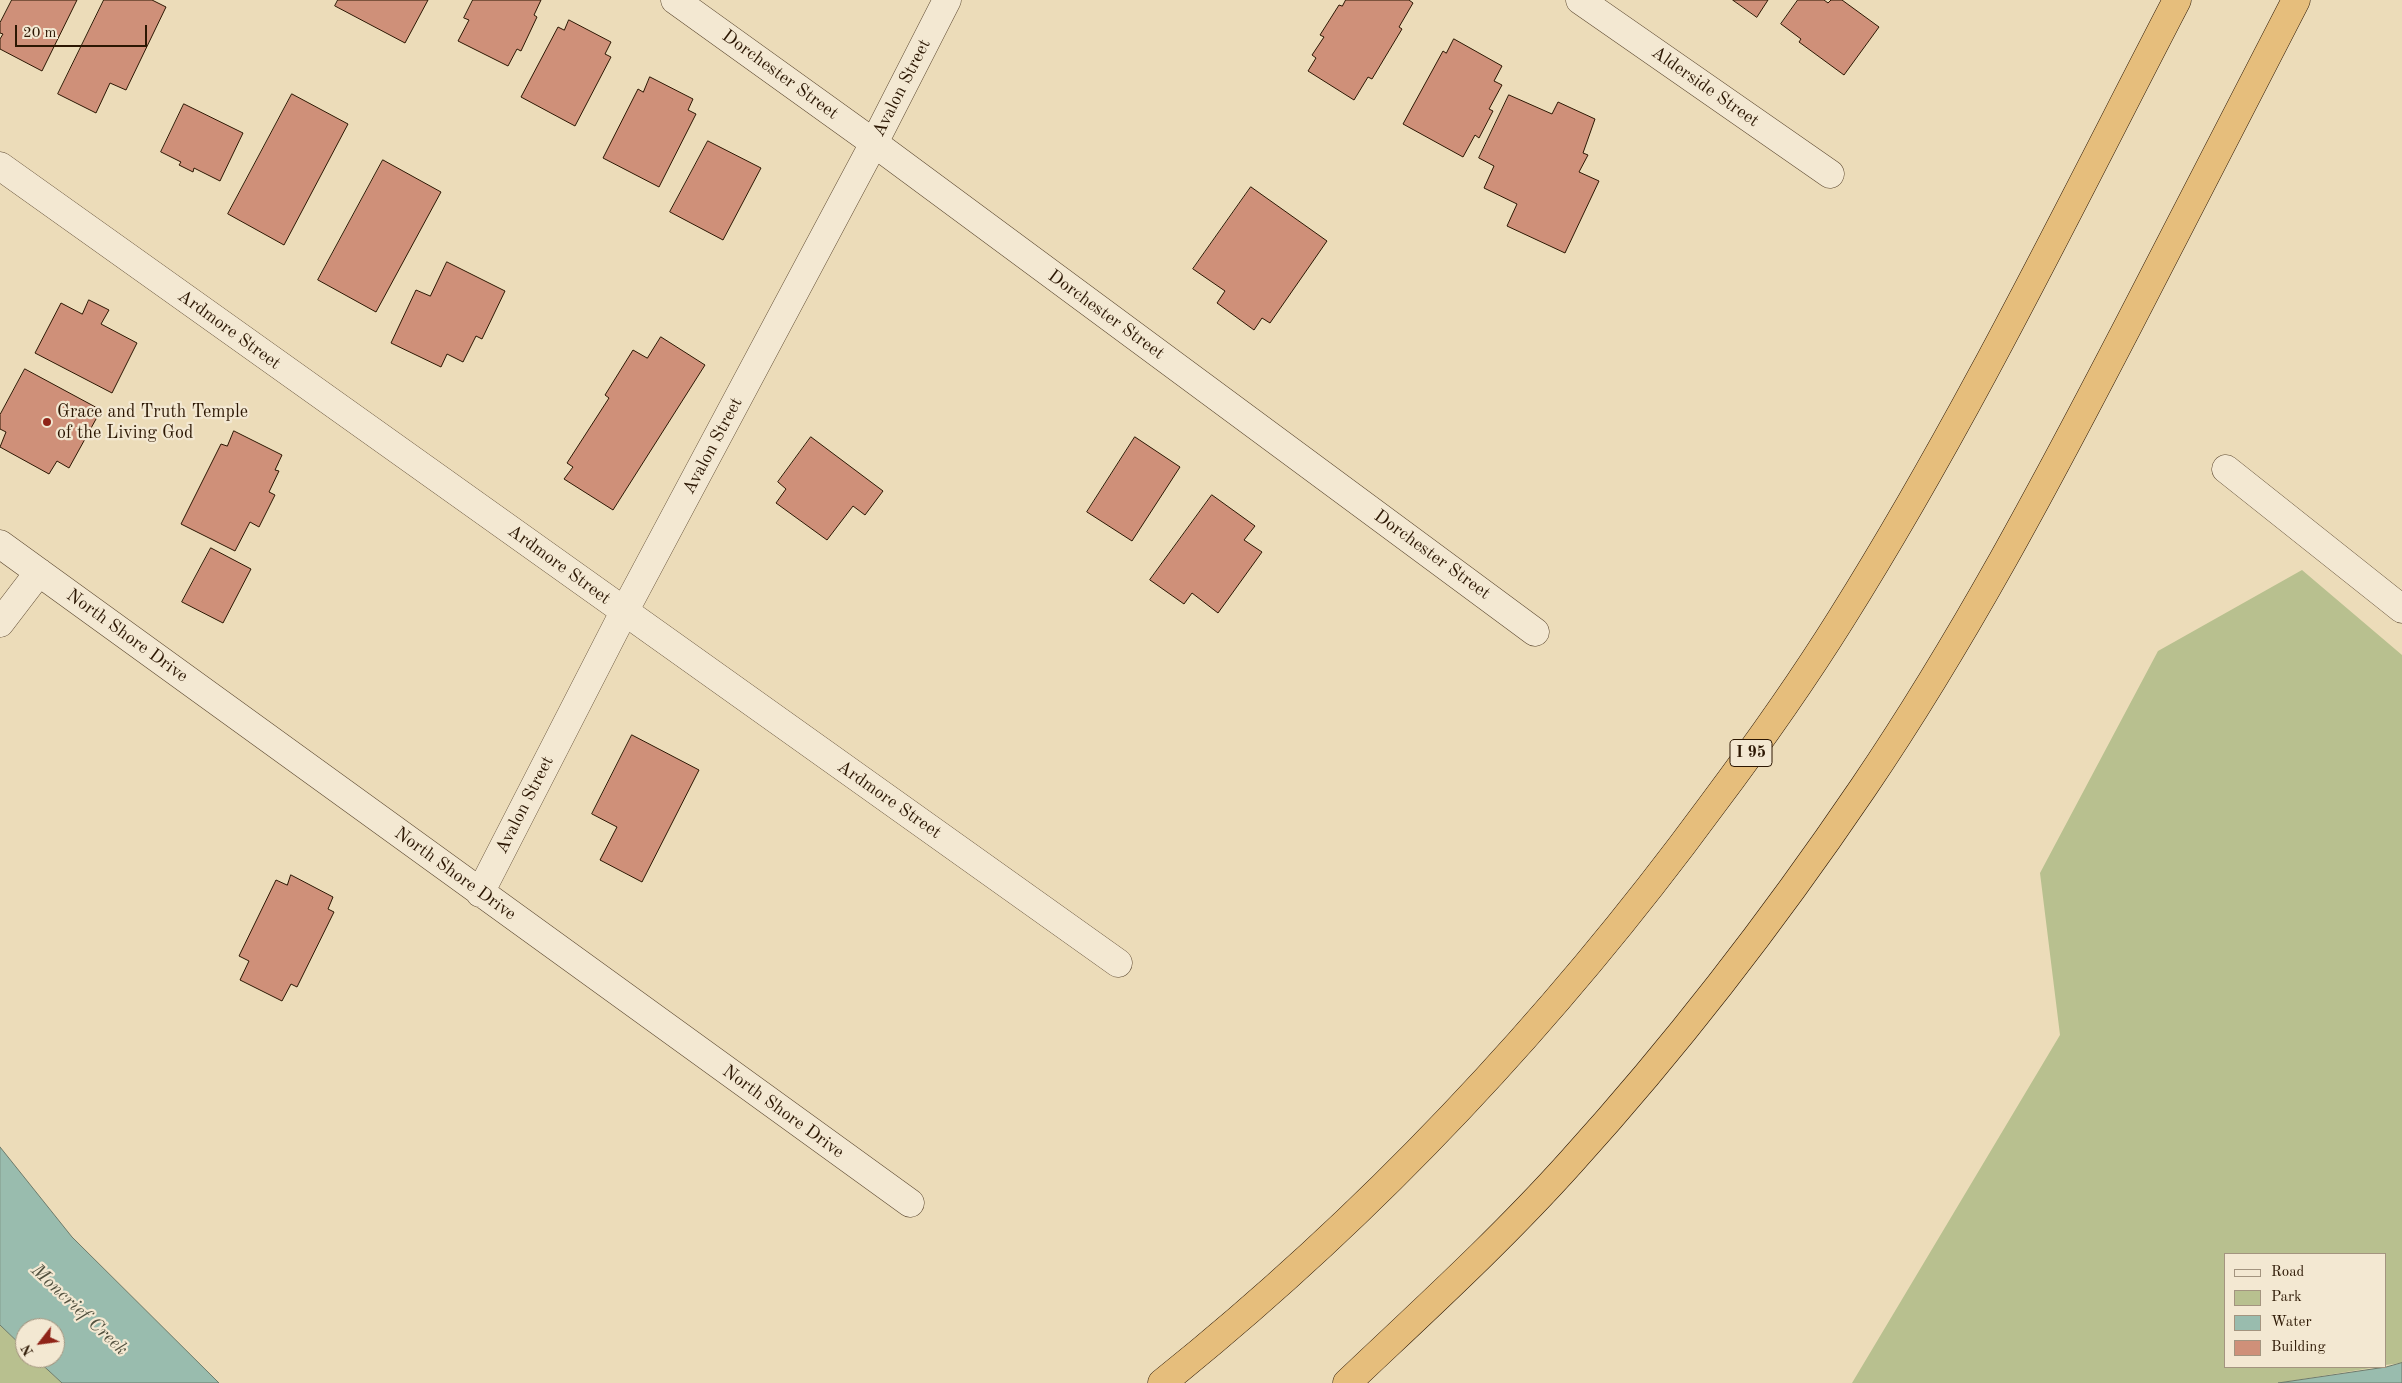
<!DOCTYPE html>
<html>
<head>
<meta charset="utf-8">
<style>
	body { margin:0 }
	#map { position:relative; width:2402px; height:1383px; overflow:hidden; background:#ecdcb9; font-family:"Old Standard TT",serif }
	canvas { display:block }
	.legend { position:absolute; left:2224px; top:1253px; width:162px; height:115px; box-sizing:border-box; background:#f3e8d2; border:1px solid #a3947f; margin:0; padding:6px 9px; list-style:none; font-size:15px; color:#2c1703 }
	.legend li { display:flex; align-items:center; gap:10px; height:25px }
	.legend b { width:25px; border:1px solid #a3947f }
	.north { position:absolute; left:15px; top:1318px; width:50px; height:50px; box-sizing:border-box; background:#f3e8d2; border:1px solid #a3947f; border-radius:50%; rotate:240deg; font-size:14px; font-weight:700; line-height:20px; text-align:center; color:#2c1703 }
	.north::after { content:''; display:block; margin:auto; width:18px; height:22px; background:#8f2418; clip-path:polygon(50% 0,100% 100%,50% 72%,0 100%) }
	.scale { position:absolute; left:15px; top:25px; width:132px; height:22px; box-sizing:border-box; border:2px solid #2c1703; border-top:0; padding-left:6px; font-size:15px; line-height:18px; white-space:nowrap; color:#2c1703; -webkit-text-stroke:4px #f3e8d2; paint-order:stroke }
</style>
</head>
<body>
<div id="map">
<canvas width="2402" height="1383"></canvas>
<ul class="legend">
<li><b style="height:6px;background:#f3e8d2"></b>Road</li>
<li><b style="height:14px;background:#b8c08f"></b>Park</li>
<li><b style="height:14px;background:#99bcae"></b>Water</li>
<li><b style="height:14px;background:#cf9079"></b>Building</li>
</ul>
<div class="north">N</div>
<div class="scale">20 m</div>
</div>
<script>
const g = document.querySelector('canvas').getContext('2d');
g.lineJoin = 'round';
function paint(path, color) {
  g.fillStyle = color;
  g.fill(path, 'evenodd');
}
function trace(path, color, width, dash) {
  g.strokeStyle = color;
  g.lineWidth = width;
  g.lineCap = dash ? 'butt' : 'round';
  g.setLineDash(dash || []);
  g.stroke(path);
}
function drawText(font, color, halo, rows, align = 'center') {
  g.font = font + ' "Old Standard TT",serif';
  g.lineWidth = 4.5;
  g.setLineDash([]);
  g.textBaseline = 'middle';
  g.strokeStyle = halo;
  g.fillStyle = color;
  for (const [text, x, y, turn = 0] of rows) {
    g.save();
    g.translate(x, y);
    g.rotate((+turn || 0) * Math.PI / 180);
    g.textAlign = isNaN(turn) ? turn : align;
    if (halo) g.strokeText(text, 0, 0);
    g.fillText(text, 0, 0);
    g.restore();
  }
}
const green = new Path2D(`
	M2302,570L2402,655V1363L2386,1365V1254H2226V1367H2377L2278,1383H1852L2060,1035L2040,873L2158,651Z
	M0,1325L25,1349V1358H35L62,1383H0Z`);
const water = new Path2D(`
	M0,1147L72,1237L219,1383H62L35,1358H55V1328H25V1349L0,1325Z
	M2402,1363V1383H2278L2386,1367Z`);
const building = new Path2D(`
	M12,0H77L42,71L0,49V39L3,34L0,33V23Z
	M104,0H152L166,7L126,90L110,83L96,113L58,94Z
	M338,0H428L405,43L335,6Z
	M473,0H541L534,15L537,17L521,51L517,49L508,66L458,41L469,20L464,18Z
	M1346,0H1409L1413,3L1399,27L1402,29L1372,79L1368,77L1354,100L1308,71L1316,58L1312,55L1324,37L1320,35L1339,5L1342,6Z
	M1733,0H1768L1757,17Z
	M1798,0H1824L1828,3L1831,0H1842L1879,27L1844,75L1799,42L1801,39L1781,24Z
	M569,20L611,42L605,54L611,57L575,126L521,97L558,27L564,30Z
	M1454,39L1502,66L1494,81L1502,85L1489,109L1493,111L1479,138L1475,135L1463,157L1403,124L1443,51L1446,53Z
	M650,77L693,99L688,110L696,114L659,187L603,158L638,89L643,92Z
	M292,94L348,124L284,245L228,214Z
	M1509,95L1552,114L1558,102L1595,119L1583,153L1588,155L1579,172L1599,181L1565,253L1507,226L1517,204L1484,188L1494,166L1479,158Z
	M184,104L243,133L220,181L194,168L193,172L179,165L181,162L161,152Z
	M708,141L761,168L723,240L670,212Z
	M383,160L441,192L376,312L318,280Z
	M1251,187L1327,241L1270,323L1262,318L1254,330L1217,303L1225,291L1193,269Z
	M447,262L505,291L482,339L476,336L463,362L447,354L441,367L391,343L416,290L430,296Z
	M89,300L109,310L101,324L137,343L112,393L35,353L61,303L82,314Z
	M661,337L705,365L613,510L564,479L573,467L567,463L609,398L605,395L633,350L647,358Z
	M25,369L101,410L69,468L57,461L49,474L0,447L6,432L0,429V415Z
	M234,431L282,455L275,470L279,471L269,492L275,495L259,527L250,522L235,551L181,524L221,444L227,446Z
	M811,437L883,491L865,515L853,506L827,540L776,503L786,489L778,482Z
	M1135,437L1180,467L1132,541L1087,512Z
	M1212,495L1255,526L1244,540L1262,552L1218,613L1192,593L1184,604L1150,580Z
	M211,548L251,569L223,623L182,602Z
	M632,735L699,770L642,882L600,860L617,827L592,814Z
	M291,875L333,897L328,909L334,912L297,987L291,984L282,1001L240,980L249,961L239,956L276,880L287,885Z`);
const minor = new Path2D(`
	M675,0L874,143L1535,632
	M1580,0L1830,174
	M0,166L1118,963
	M2226,469L2402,609
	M0,544L910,1203
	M0,623L39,572
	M480,893L624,612L874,143L947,0`);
const highway = new Path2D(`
	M1162,1383C1370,1216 1554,1020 1712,805C1757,745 1801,683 1841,619C1966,420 2069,208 2177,0
	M1347,1383C1423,1311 1501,1240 1571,1162C1677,1045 1774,919 1863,788C1963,641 2047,482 2129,324C2184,216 2240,108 2296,0`);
const markers = [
	[47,422,5,"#8f2418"]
];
const shields = [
	[1751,753,42]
];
const shieldNames = [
	["I 95",1751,753]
];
const streetNames = [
	["Dorchester Street",780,75,36],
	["Alderside Street",1705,87,35],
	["Avalon Street",902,88,-63],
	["Dorchester Street",1106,315,36],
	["Ardmore Street",229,330,36],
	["Avalon Street",713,446,-62],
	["Dorchester Street",1432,555,36],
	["Ardmore Street",559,565,36],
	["North Shore Drive",127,636,36],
	["Ardmore Street",889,800,35],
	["Avalon Street",525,805,-63],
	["North Shore Drive",455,874,36],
	["North Shore Drive",783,1112,36]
];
const poiNames = [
	["Grace and Truth Temple",57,412],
	["of the Living God",57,433]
];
const waterNames = [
	["Moncrief Creek",79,1310,43]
];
paint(green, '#b8c08f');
paint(water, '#99bcae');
trace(water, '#6d7a6a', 1);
paint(building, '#cf9079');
trace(building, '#2c1703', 1);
trace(minor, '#5c4830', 29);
trace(highway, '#2c1703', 29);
trace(minor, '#f3e8d2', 28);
trace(highway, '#e6be7c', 28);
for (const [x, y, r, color] of markers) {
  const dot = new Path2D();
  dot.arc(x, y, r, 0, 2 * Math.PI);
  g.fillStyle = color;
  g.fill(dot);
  trace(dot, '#f3e8d2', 2);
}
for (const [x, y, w] of shields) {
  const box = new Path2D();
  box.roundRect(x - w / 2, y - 13.5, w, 27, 4);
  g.fillStyle = '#f3e8d2';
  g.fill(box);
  trace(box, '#2c1703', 1);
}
drawText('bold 16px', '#2c1703', null, shieldNames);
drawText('18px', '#2c1703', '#f3e8d2', streetNames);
drawText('18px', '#2c1703', '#f3e8d2', poiNames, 'left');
drawText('italic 19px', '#52513f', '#f3e8d2', waterNames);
</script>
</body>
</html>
